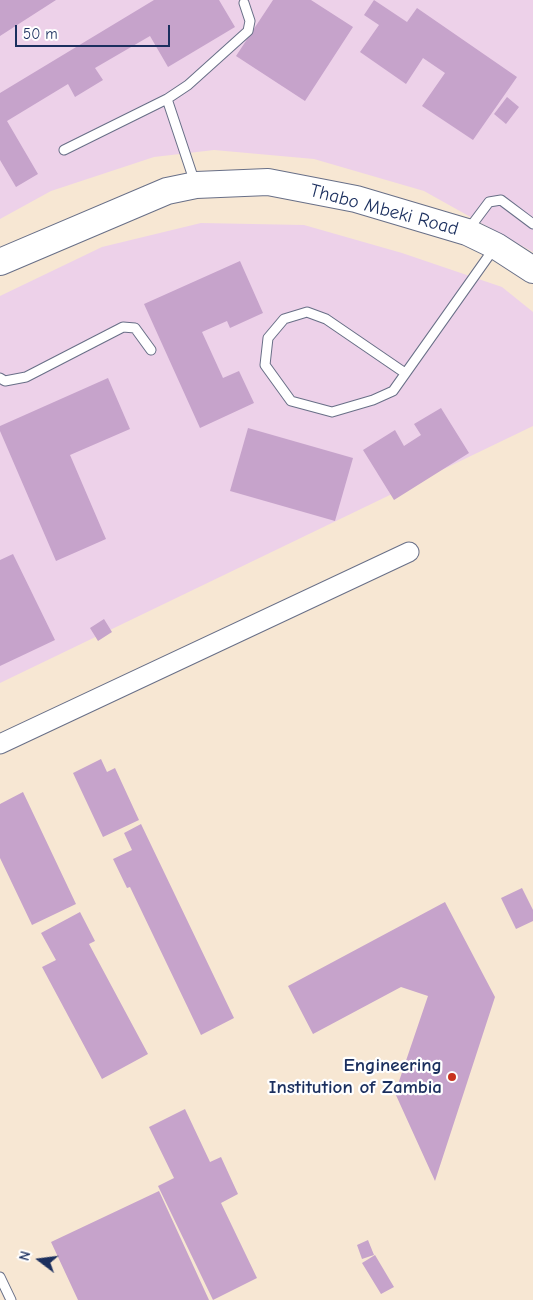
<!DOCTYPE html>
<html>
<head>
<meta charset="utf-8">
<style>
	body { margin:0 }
	#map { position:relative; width:533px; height:1300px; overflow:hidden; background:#f7e7d3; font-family:"Comic Neue",sans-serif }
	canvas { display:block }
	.north { position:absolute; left:15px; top:1235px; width:50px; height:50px; -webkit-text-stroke:4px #fff; paint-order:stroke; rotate:285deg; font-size:14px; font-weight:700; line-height:20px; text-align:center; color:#1b2f5e }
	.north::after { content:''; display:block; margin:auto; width:18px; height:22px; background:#1b2f5e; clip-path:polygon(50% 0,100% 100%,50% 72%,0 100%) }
	.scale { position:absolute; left:15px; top:25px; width:155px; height:22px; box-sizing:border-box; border:2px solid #1b2f5e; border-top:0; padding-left:6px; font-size:15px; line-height:18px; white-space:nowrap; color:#1b2f5e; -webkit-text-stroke:4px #fff; paint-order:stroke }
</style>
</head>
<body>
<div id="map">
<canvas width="533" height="1300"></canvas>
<div class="north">N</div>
<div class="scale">50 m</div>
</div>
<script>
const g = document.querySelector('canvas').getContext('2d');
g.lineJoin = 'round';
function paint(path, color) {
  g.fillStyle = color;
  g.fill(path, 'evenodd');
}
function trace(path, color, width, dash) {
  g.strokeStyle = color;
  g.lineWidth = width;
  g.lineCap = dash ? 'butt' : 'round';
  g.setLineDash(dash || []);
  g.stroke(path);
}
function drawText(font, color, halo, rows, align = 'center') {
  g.font = font + ' "Comic Neue",sans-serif';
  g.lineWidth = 4.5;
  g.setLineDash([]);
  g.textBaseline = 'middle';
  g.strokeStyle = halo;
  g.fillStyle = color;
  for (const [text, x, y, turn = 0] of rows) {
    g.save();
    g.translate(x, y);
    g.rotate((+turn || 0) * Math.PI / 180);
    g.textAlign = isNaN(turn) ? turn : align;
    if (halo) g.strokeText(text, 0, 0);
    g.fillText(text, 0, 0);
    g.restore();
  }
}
const built = new Path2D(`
	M0,0H533V252L424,191L314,159L214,150L154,157L51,191L0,219Z
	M201,223L304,225L402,253L502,287L533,312V426L0,683V296L102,247Z`);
const building = new Path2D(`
	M0,0H56L0,36Z
	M154,0H219L235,27L168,67L150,36L95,68L103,80L75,97L68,84L7,121L38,174L16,187L0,160V93Z
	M273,0H311L353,27L305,101L236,56Z
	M374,0L407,22L417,8L517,77L473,140L422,106L445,73L423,58L406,84L360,52L379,25L364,15Z
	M507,97L519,107L506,124L494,114Z
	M240,261L263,313L230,328L227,321L202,332L223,378L239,371L254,403L200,428L144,304Z
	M108,378L130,429L70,455L106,539L56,561L0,431V426Z
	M441,408L469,453L394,500L363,450L395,430L404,446L421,435L414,424Z
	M248,428L353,458L335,521L230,491Z
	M13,554L55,640L0,666V560Z
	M104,619L112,632L98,641L90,628Z
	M101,759L107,772L115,768L139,820L103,837L73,773Z
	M23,792L76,904L32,925L0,858V804Z
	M141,824L234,1018L201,1035L130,887L127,888L113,859L132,850L124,833Z
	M522,888L533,910V921L516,929L501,898Z
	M445,902L495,997L435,1181L395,1093L428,996L401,987L313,1034L288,986Z
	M80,912L95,941L89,944L148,1054L102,1079L42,967L56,960L41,933Z
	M185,1109L210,1162L221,1157L238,1194L221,1203L257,1278L213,1300L158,1186L174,1178L149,1127Z
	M159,1191L209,1300H78L51,1242Z
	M368,1240L374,1255L362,1259L357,1245Z
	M375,1255L394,1287L381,1294L362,1263Z`);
const lane = new Path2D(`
	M64,150L167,99
	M195,183L167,99L188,85L248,31L250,21L244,3
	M468,230L489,202L501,200L533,224
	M405,373L326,319L307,312L284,319L268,338L265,365L291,401L332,412L373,400L393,391L495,247
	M0,378L5,381L26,377L123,327L135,328L151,350
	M0,1277L11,1300`);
const street = new Path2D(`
	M0,744L409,552`);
const secondary = new Path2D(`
	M0,262L167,191L196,185L268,182L356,199L467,232L496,246L533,270`);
const markers = [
	[452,1077,5,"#c8321e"]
];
const streetNames = [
	["Thabo Mbeki Road",384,210,15]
];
const poiNames = [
	["Engineering",442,1066],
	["Institution of Zambia",442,1088]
];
paint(built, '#edd1e9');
paint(building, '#c6a3cb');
trace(lane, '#686f87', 11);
trace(street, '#686f87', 21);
trace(secondary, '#686f87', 28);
trace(lane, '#fff', 9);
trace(street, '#fff', 19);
trace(secondary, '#fff', 26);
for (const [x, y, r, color] of markers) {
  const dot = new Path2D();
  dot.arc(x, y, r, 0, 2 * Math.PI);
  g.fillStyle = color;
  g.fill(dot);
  trace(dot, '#fff', 2);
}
drawText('19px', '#1b2f5e', '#fff', streetNames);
drawText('bold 19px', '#1b2f5e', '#fff', poiNames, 'right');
</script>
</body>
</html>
